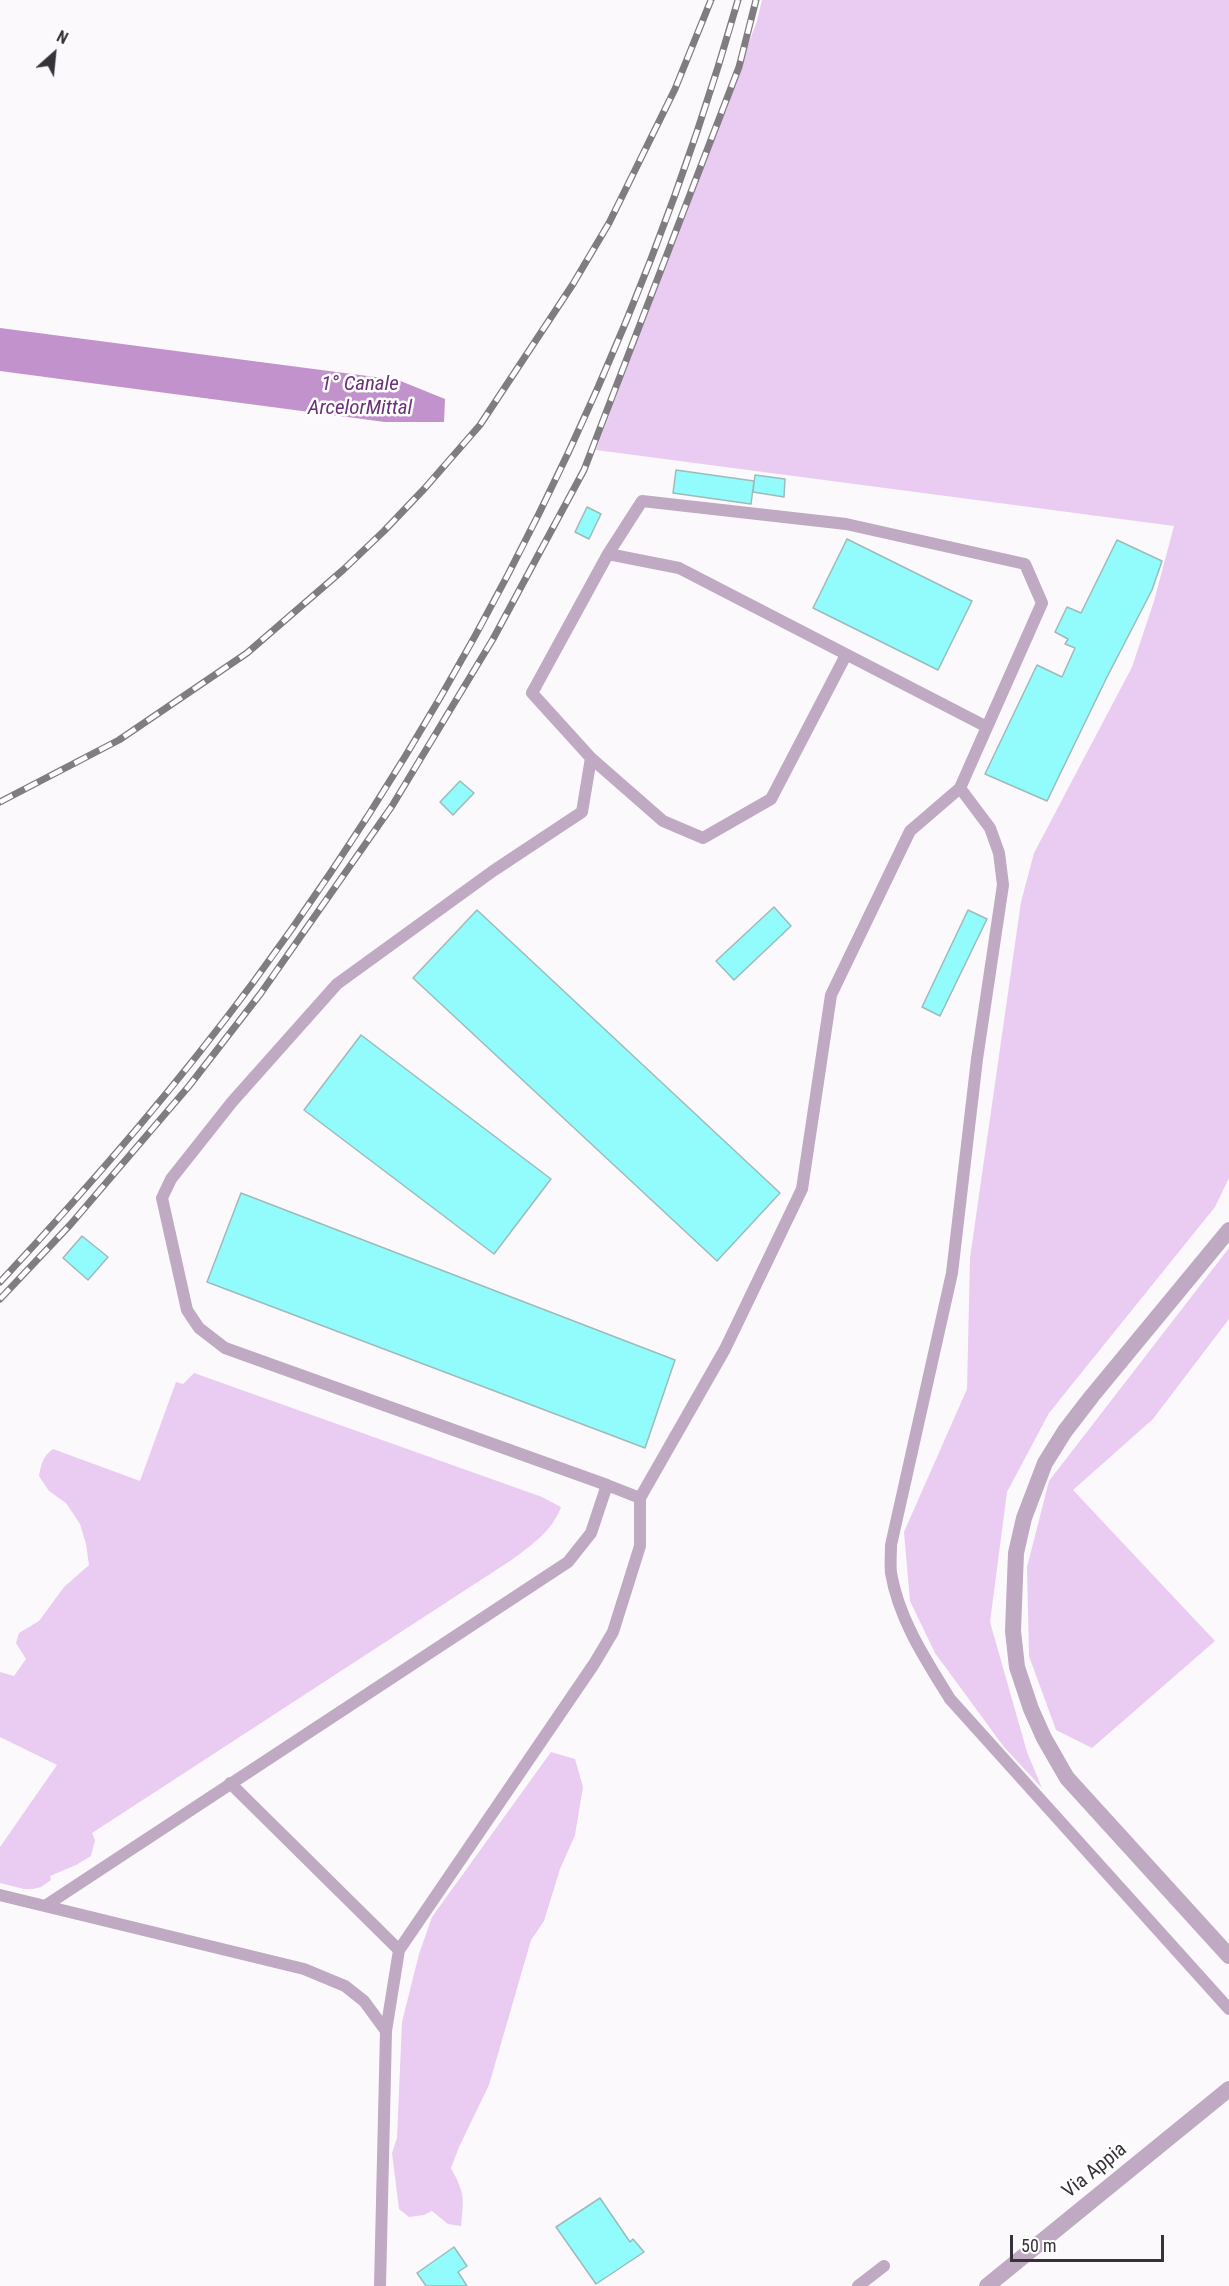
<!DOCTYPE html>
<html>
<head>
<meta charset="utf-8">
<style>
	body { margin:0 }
	#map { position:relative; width:1229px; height:2286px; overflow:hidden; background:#fcf9fd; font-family:"Roboto Condensed",sans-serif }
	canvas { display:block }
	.north { position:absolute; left:24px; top:24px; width:60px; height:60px; -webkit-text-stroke:4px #fff; paint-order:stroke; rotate:27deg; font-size:16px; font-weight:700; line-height:24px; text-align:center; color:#373139 }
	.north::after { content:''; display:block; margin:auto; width:21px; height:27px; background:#373139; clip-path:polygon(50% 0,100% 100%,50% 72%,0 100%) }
	.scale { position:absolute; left:1010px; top:2235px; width:154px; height:27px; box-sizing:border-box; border:3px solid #373139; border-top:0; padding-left:8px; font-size:18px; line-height:21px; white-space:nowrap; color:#373139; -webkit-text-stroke:4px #fff; paint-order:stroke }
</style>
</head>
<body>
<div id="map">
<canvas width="1229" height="2286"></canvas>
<div class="north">N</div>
<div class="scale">50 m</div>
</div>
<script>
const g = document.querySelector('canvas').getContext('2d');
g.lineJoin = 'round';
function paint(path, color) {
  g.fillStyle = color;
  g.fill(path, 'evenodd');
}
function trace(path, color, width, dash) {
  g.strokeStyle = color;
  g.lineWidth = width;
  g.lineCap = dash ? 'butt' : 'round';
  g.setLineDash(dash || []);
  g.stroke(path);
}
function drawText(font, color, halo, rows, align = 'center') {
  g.font = font + ' "Roboto Condensed",sans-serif';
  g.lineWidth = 5;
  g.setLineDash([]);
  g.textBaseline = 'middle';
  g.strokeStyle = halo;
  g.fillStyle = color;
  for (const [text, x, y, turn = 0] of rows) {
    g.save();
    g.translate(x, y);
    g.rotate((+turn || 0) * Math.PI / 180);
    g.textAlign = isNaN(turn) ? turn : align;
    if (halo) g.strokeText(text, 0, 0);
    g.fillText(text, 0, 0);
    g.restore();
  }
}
const green = new Path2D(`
	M762,0H1229V1178L1215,1207L1049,1413L1007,1492L990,1622L1027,1752L1042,1788L1004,1747L935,1653L910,1601L904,1532L967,1389L970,1258L1021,902L1034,853L1132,667L1154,601L1174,526L596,450L757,21Z
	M1229,1248V1319L1153,1419L1073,1490L1215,1641L1092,1748L1056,1730L1029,1656L1027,1567L1049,1481Z
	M194,1373L542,1497L561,1507C552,1531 534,1543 513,1559L92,1833L95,1840L91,1856L76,1865L50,1876L51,1880L41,1887L33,1889H24L0,1883V1847L57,1765L0,1737V1672L14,1676L26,1659L16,1643L19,1633L39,1621L64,1587L89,1565L86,1544L80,1524L66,1503L49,1491L39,1476C41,1464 43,1456 53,1449L140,1481L176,1382L183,1384Z
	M551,1752L575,1759L583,1787L575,1835L560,1869L544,1921L531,1940L489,2085L459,2147L451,2168C465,2194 464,2198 461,2226L448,2224L432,2211L424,2215L409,2217L399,2209L392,2153L397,2138L402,2022L419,1954L432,1917Z`);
const water = new Path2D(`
	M0,328L398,380L445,399L444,422H385L0,371Z`);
const building = new Path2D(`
	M676,470L754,481L751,504L673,493Z
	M755,475L785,479L784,497L753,492Z
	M587,507L601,514L589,539L575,532Z
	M847,539L972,601L938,670L813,608Z
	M1117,540L1162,561L1152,590L1106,679L1047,801L985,774L1037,665L1062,677L1075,648L1065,644L1068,639L1055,632L1067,607L1081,613Z
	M460,781L474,793L453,815L440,802Z
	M774,907L791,926L734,980L716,961Z
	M477,910L780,1193L717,1261L413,978Z
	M968,910L987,919L940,1016L922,1007Z
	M361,1035L551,1179L494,1254L304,1110Z
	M241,1193L675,1360L645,1448L207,1282Z
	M82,1236L108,1257L88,1280L63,1258Z
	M600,2198L630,2242L633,2239L644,2252L596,2284L556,2227Z
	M454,2247L467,2266L458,2272L467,2286H426L417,2273Z`);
const service = new Path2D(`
	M608,554L679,568L987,727
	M960,788L990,828L999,853L1003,885L977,1059L952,1273L891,1545C891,1554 890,1564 891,1573C899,1620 926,1660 950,1699L1229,2009
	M607,1485L640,1498L725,1349L802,1189L831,995L910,831L960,788L1042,603L1025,564L846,524L642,501L608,554L532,693L591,758L663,821L703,838L771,799L846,655
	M230,1783L399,1950
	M0,1895L304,1969L345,1986L364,2001L386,2031L380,2286
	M45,1906L568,1562L591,1533L607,1485L225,1348L199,1328L187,1310L162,1198L171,1179L232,1102L337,984L493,871L582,812L591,758
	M386,2031L399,1950L594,1664L613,1632L640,1546V1498
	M858,2286L884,2266`);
const minor = new Path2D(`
	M1229,1230L1092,1396L1065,1431L1045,1463L1024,1518L1016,1553L1013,1631L1017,1667L1031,1709L1044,1738L1067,1778L1229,1956
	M987,2286L1229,2089`);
const rail = new Path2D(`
	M0,802L119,740L247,653L343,570L384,531L425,488L480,425L573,284L609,223L675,89L711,0
	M0,1282C89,1187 174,1089 252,984C470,689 637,353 738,0
	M0,1299L70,1225L189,1086L261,993L392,806L493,639L584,470L739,67L756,0`);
const streetNames = [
	["Via Appia",1095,2171,-39]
];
const waterNames = [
	["1° Canale",360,385],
	["ArcelorMittal",360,409]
];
paint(green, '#eacbf1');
paint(water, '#c292cc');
paint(building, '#92fbfc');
trace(building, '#9dbbbb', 1.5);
trace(service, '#bfa9c3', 12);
trace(minor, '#bfa9c3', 16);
trace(rail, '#817c82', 7);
trace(rail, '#fff', 4.5, [14]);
drawText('20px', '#373139', '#fff', streetNames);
drawText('italic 21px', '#6b3178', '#fff', waterNames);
</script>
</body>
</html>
